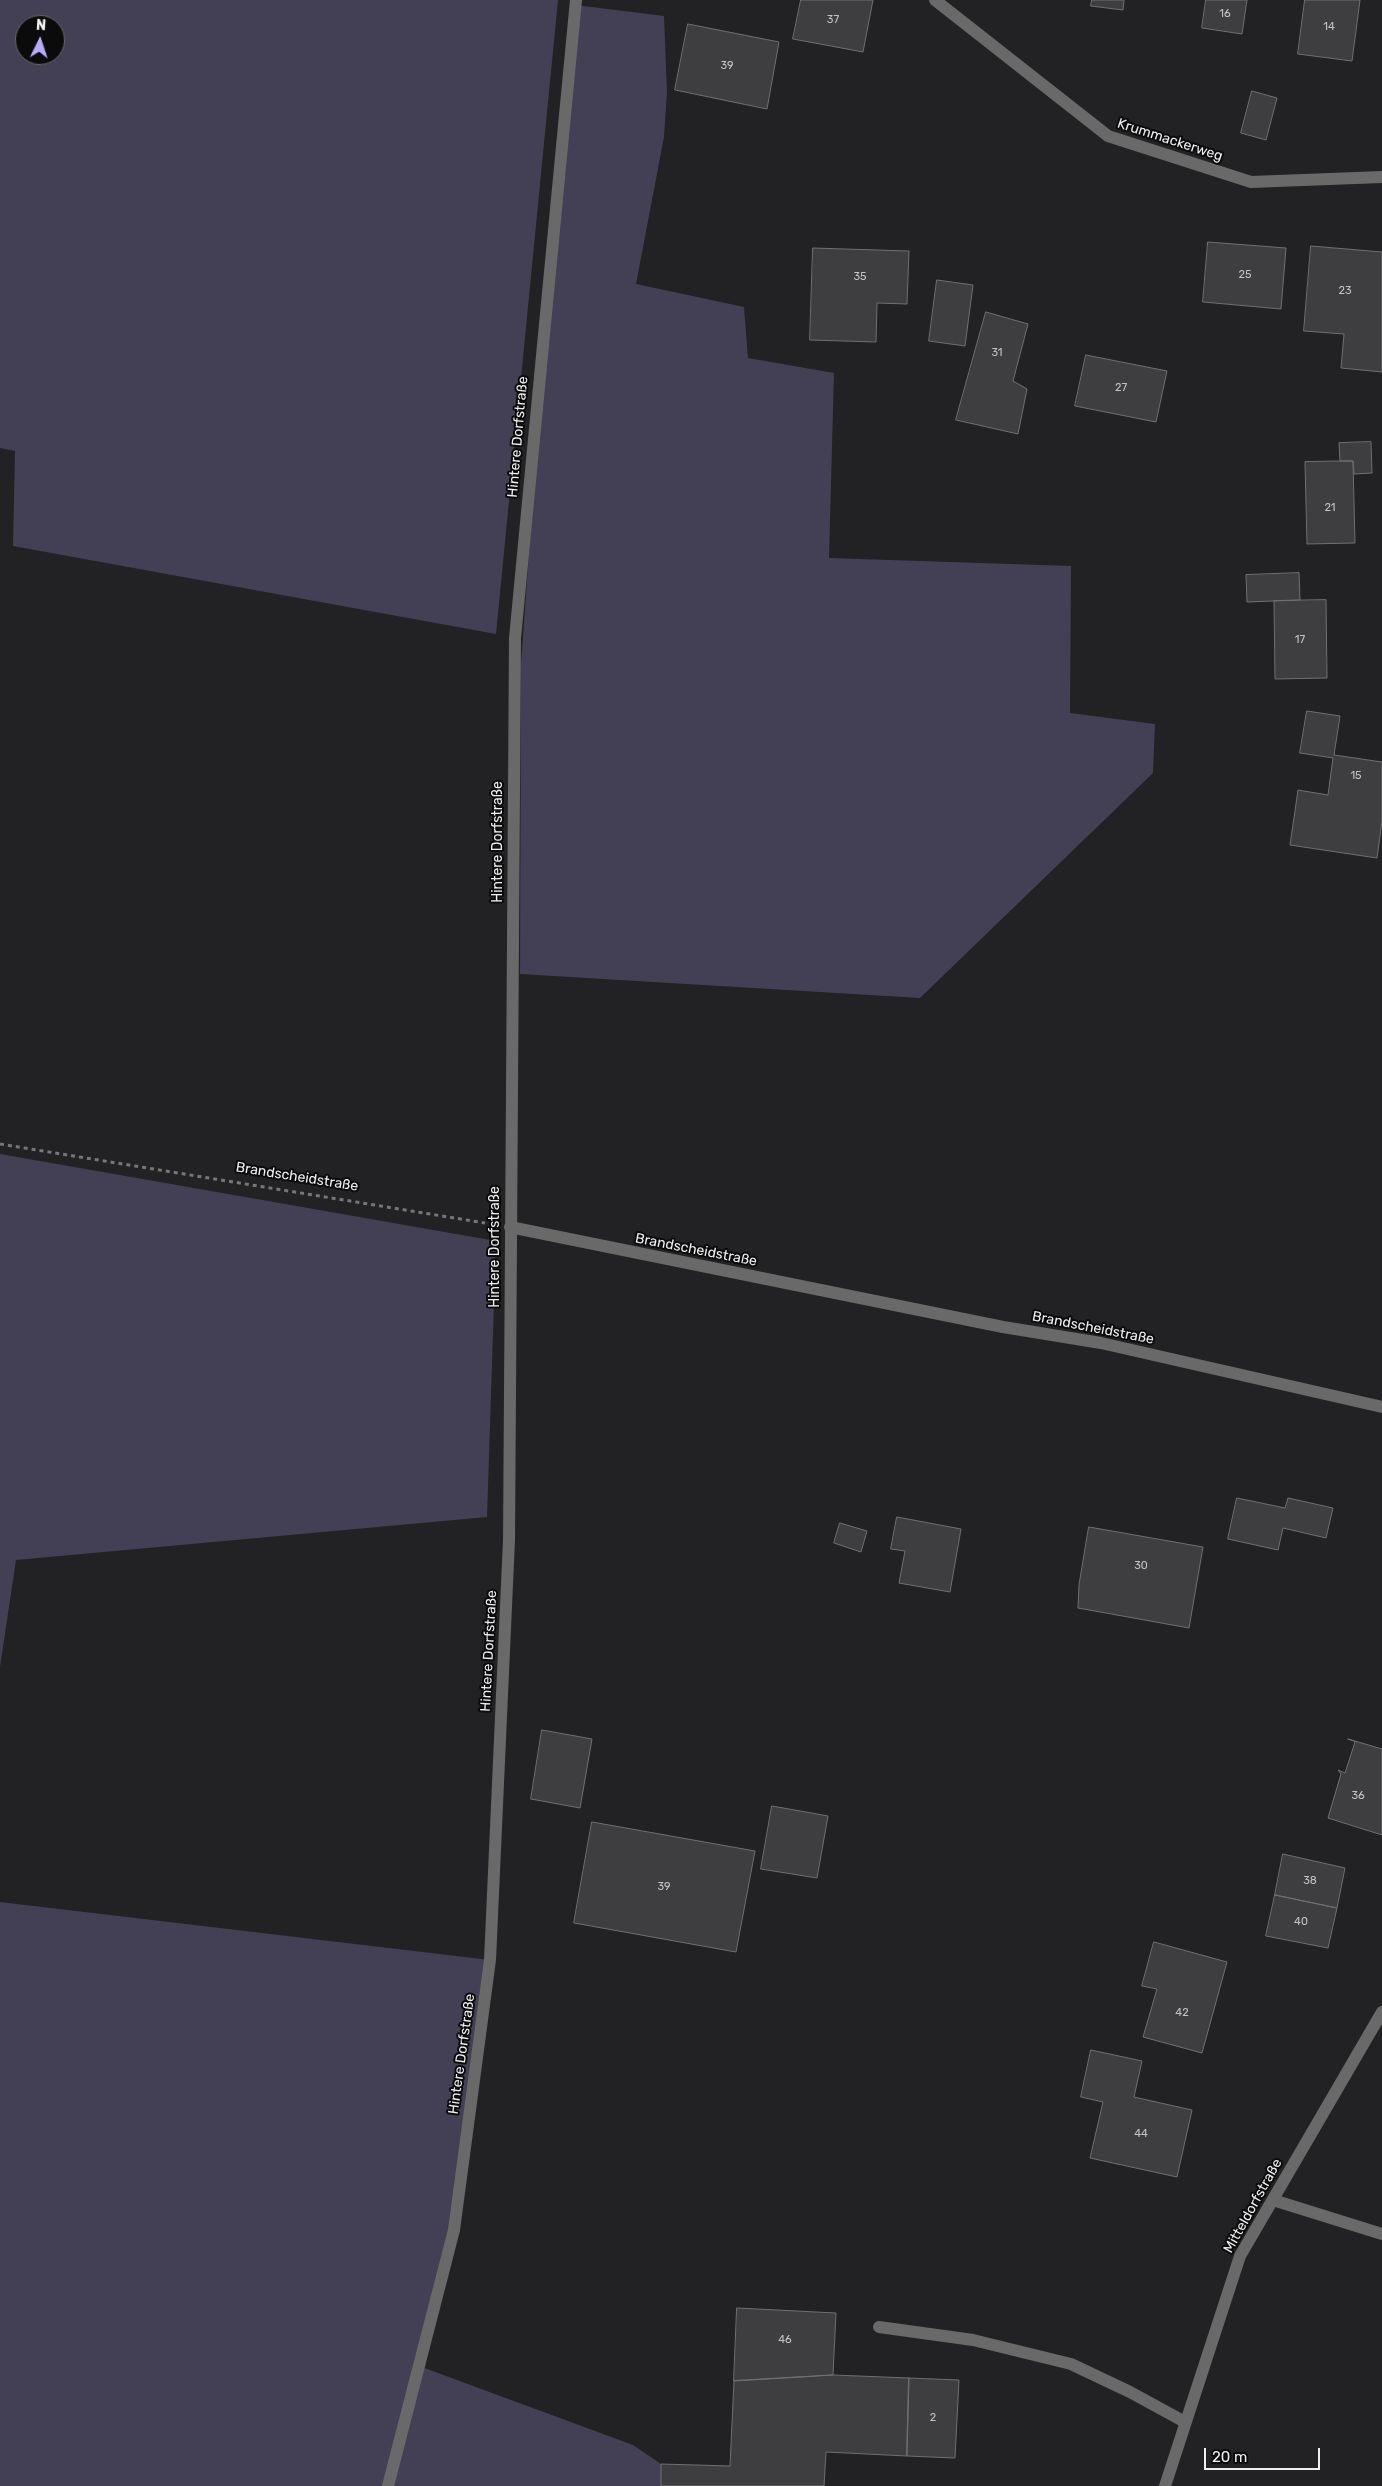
<!DOCTYPE html>
<html>
<head>
<meta charset="utf-8">
<style>
	body { margin:0 }
	#map { position:relative; width:1382px; height:2486px; overflow:hidden; background:#222124; font-family:Rubik,sans-serif }
	canvas { display:block }
	.north { position:absolute; left:15px; top:15px; width:50px; height:50px; box-sizing:border-box; background:#0b0b0c; border:1px solid #666667; border-radius:50%; rotate:4deg; font-size:14px; font-weight:700; line-height:20px; text-align:center; color:#efeef0 }
	.north::after { content:''; display:block; margin:auto; width:18px; height:22px; background:#b7abf7; clip-path:polygon(50% 0,100% 100%,50% 72%,0 100%) }
	.scale { position:absolute; left:1204px; top:2448px; width:116px; height:22px; box-sizing:border-box; border:2px solid #efeef0; border-top:0; padding-left:6px; font-size:15px; line-height:18px; white-space:nowrap; color:#efeef0; -webkit-text-stroke:4px #0b0b0c; paint-order:stroke }
</style>
</head>
<body>
<div id="map">
<canvas width="1382" height="2486"></canvas>
<div class="north">N</div>
<div class="scale">20 m</div>
</div>
<script>
const g = document.querySelector('canvas').getContext('2d');
g.lineJoin = 'round';
function paint(path, color) {
  g.fillStyle = color;
  g.fill(path, 'evenodd');
}
function trace(path, color, width, dash) {
  g.strokeStyle = color;
  g.lineWidth = width;
  g.lineCap = dash ? 'butt' : 'round';
  g.setLineDash(dash || []);
  g.stroke(path);
}
function drawText(font, color, halo, rows, align = 'center') {
  g.font = font + ' Rubik,sans-serif';
  g.lineWidth = 4;
  g.setLineDash([]);
  g.textBaseline = 'middle';
  g.strokeStyle = halo;
  g.fillStyle = color;
  for (const [text, x, y, turn = 0] of rows) {
    g.save();
    g.translate(x, y);
    g.rotate((+turn || 0) * Math.PI / 180);
    g.textAlign = isNaN(turn) ? turn : align;
    if (halo) g.strokeText(text, 0, 0);
    g.fillText(text, 0, 0);
    g.restore();
  }
}
const green = new Path2D(`
	M0,0H558L496,634L13,546L15,451L0,448ZM25,25H55V55H25Z
	M575,5L664,16L667,92L664,137L636,284L744,307L748,358L834,373L829,558L1071,566L1070,713L1155,724L1153,773L920,998L520,974L521,664L551,248Z
	M0,1154L496,1241L487,1517L16,1560L0,1667Z
	M0,1902L490,1960L454,2230L419,2366L633,2445L661,2464V2486H0Z`);
const building = new Path2D(`
	M801,0H873L863,52L793,39Z
	M1092,0H1124L1123,10L1091,6Z
	M1206,0H1247L1242,34L1202,28Z
	M1305,0H1360L1352,61L1298,54Z
	M688,24L779,42L767,109L675,90Z
	M1252,91L1277,98L1266,140L1241,133Z
	M1208,242L1286,248L1281,309L1203,302Z
	M1311,246L1382,252V372L1341,368L1344,334L1304,331Z
	M813,248L909,251L907,304L877,303L876,342L810,340Z
	M937,280L973,285L965,346L929,341Z
	M986,312L1028,324L1013,381L1027,389L1018,434L956,420Z
	M1086,355L1167,371L1156,422L1075,406Z
	M1371,442L1372,473L1354,474L1353,461H1340L1339,443Z
	M1340,461H1353L1355,543L1307,544L1305,462Z
	M1299,573L1300,600L1247,602L1246,575Z
	M1326,600L1327,678L1275,679L1274,601Z
	M1307,711L1340,716L1334,755L1382,762V821L1377,858L1290,845L1298,790L1328,795L1333,758L1300,753Z
	M1237,1498L1285,1508L1288,1498L1333,1508L1326,1538L1283,1528L1278,1550L1228,1539Z
	M897,1517L961,1529L950,1592L899,1583L905,1551L891,1549Z
	M840,1523L867,1531L861,1552L834,1543Z
	M1089,1527L1203,1547L1189,1628L1078,1608L1079,1585Z
	M542,1730L592,1739L580,1808L531,1799Z
	M1348,1739L1382,1749V1835L1328,1818L1341,1774L1338,1770L1345,1773L1355,1742Z
	M772,1806L828,1816L817,1878L761,1869Z
	M592,1822L755,1851L736,1952L574,1923Z
	M1283,1854L1345,1868L1337,1908L1275,1895Z
	M1275,1895L1337,1908L1328,1948L1266,1936Z
	M1154,1942L1227,1962L1202,2053L1143,2037L1157,1989L1142,1986Z
	M1091,2050L1142,2061L1134,2097L1192,2110L1177,2177L1090,2158L1103,2102L1081,2097Z
	M737,2308L836,2313L833,2375L734,2381Z
	M833,2375L909,2378L907,2456L826,2452L824,2486H661V2464L730,2466L734,2381Z
	M909,2378L959,2380L955,2458L907,2456Z`);
const path = new Path2D(`
	M0,1144L485,1223`);
const lane = new Path2D(`
	M1273,2200L1382,2234
	M879,2327L973,2340L1071,2364L1130,2392L1185,2422`);
const street = new Path2D(`
	M935,0L1108,136L1251,182L1382,177
	M510,1227L1003,1327L1101,1343L1382,1407
	M388,2486L454,2230L490,1960L509,1540L515,638L576,0
	M1165,2486L1240,2256L1382,2012`);
const numberNames = [
	["16",1225,14],
	["37",833,20],
	["14",1329,27],
	["39",727,66],
	["25",1245,275],
	["35",860,277],
	["23",1345,291],
	["31",997,353],
	["27",1121,388],
	["21",1330,508],
	["17",1300,640],
	["15",1356,776],
	["30",1141,1566],
	["36",1358,1796],
	["38",1310,1881],
	["39",664,1887],
	["40",1301,1922],
	["42",1182,2013],
	["44",1141,2134],
	["46",785,2340],
	["2",933,2418]
];
const streetNames = [
	["Krummackerweg",1170,140,18],
	["Hintere Dorfstraße",518,437,-85],
	["Hintere Dorfstraße",498,842,-90],
	["Brandscheidstraße",297,1177,9],
	["Hintere Dorfstraße",495,1247,-90],
	["Brandscheidstraße",696,1250,11],
	["Brandscheidstraße",1093,1328,11],
	["Hintere Dorfstraße",489,1651,-87],
	["Hintere Dorfstraße",462,2054,-82],
	["Mitteldorfstraße",1253,2206,-61]
];
paint(green, '#434056');
paint(building, '#3e3e40');
trace(building, '#707073', 1);
trace(path, '#767578', 3, [4, 4]);
trace(lane, '#69696a', 12);
trace(street, '#69696a', 12);
drawText('11px', '#c3c2c4', null, numberNames);
drawText('14px', '#efeef0', '#0b0b0c', streetNames);
</script>
</body>
</html>
